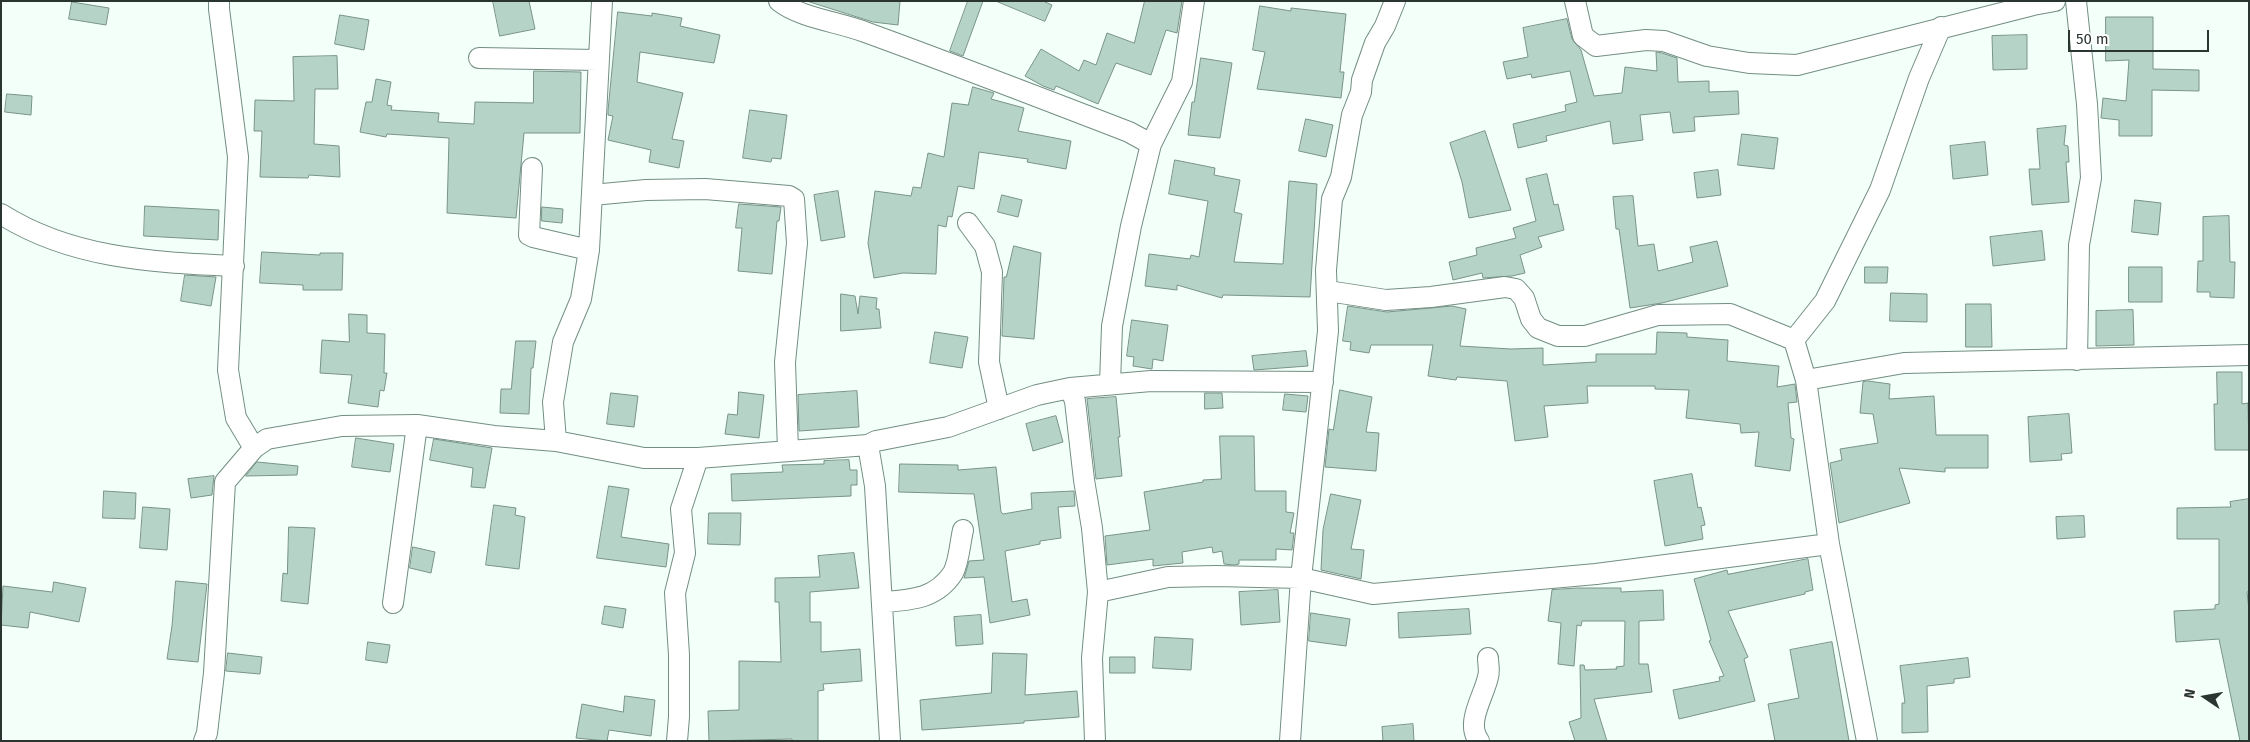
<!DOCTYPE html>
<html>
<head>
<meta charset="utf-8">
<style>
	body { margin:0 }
	#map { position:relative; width:2250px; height:742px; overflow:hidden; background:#f3fff9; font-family:"Fira Sans",sans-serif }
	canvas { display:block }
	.frame { position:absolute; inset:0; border:2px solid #2a3531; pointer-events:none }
	.north { position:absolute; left:2180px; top:672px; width:50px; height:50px; -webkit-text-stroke:4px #fff; paint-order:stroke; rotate:282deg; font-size:14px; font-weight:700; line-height:20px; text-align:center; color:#2a3531 }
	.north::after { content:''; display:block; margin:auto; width:18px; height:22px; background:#2a3531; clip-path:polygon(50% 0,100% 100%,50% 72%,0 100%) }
	.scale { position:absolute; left:2068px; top:30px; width:141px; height:22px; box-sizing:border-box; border:2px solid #2a3531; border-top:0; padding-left:6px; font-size:15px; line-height:18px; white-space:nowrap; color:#2a3531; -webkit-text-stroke:4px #fff; paint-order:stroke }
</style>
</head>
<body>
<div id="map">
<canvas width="2250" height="742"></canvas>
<div class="frame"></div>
<div class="north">N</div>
<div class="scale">50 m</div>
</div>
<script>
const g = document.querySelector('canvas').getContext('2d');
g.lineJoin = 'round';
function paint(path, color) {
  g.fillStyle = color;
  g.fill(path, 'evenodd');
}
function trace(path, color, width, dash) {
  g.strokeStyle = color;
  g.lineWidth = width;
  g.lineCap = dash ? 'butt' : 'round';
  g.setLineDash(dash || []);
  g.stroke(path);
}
const building = new Path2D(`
	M493,1H529L535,29L500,36Z
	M807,1H900L898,25L873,22Z
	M968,1H983L963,56L950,51Z
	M996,1H1043L1052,5L1045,21Z
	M1145,1H1182L1177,33L1166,30L1151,75L1116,63L1098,104L1056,86L1054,90L1043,86L1025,76L1041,49L1079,71L1084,60L1096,65L1107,33L1134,43Z
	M72,2L109,8L106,25L69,19Z
	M1260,6L1291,11V8L1346,14L1340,72H1344L1341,98L1257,89L1265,52L1253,50Z
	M618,12L652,16V13L682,18L680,26L720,35L714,63L640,52L637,82L683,93L672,139L684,141L679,168L649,162L651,150L608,140L613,116L608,115V111Z
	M340,15L369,20L364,50L335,44Z
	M2106,17H2153V69L2199,70V91L2152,90V136H2119V120L2101,118L2103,98L2126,101L2129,60L2106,61Z
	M1567,19L1572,39L1581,50L1594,96L1622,93L1625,67L1657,71L1656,52L1662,53L1677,58L1678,82L1709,81V92L1738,91L1739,114L1694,117L1695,131L1673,133L1670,112L1640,115L1643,140L1613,144L1610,121L1546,136L1547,141L1518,148L1513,124L1566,111L1565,105L1577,102L1570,71L1532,78L1531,74L1507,79L1503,62L1528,57L1523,28Z
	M2027,35V69L1993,70L1992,36Z
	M337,56L338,89H315L314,144L339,146L340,177L309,175L308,178L260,177L262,131H254L255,100L294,101L293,57Z
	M1201,58L1232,63L1220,138L1188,135L1192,102H1194Z
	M534,71L581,72L580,133H524L516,218L447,213L449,138L387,134L386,137L360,132L366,102H372L376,79L391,82L387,105L392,106L391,110L439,113L438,122L474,124L475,102L533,103Z
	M973,87L994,93L991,99L1024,108L1018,131L1071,141L1066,169L1027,162L1028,159L979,152L974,189L958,186L952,217L948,216L946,227L938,225L936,274L903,273L874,278L868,243L875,191L911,196L913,187L921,188L928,153L944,157L952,103L968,105Z
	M7,94L32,96L31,115L5,112Z
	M750,110L787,115L781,159L772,158L771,162L743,158Z
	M1306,119L1333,125L1326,157L1299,151Z
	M2066,126L2064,145L2068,146L2069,162H2066L2069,202L2032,205L2029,169H2040L2037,129Z
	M1485,131L1511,210L1469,218L1462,182L1450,143Z
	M1742,134L1778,138L1774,169L1738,165Z
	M1985,142L1988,175L1953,179L1950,146Z
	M1175,160L1215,168L1214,175L1240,180L1234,212L1242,214L1234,262L1283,264L1289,181L1317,184L1310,297L1223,295L1222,298L1177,285V290L1145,286L1149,254L1190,259L1191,255L1199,257L1208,201L1169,194Z
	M1718,170L1721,195L1697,198L1694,173Z
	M1547,174L1554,205L1558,204L1564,230L1538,237L1542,247L1520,255L1525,273L1512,276L1483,278L1482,273L1453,280L1449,262L1477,255L1476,248L1516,238L1513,228L1536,221L1526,179Z
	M838,191L845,237L821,241L814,195Z
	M1002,195L1022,200L1018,217L998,212Z
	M1633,196L1638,246L1654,244L1658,271L1693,262L1690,247L1717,241L1728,286L1662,303L1630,308L1619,229H1616L1613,197Z
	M2135,200L2161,203L2158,235L2132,232Z
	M739,204L781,207L779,221H777L772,274L738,271L742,228H736Z
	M145,206L219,210L218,240L144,236Z
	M542,207L563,209L562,223L542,221Z
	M2229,216L2230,262H2235L2234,298L2210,297V292H2197L2198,261H2203V217Z
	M2042,231L2045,260L1993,266L1990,237Z
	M1014,246L1041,253L1034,339L1002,336L1004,277H1006Z
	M262,252L320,255V253H343L342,290H303V285L260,283Z
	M1865,267H1888L1887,283H1865Z
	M2129,267H2162V302H2129Z
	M185,275L216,277L211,306L181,301Z
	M1891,293L1927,294V322L1890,321Z
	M841,294L855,296L858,314L860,296L877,298L876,309H879L881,328L841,331Z
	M1966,304H1991L1992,347H1966Z
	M1348,306L1387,312L1452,306L1466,309L1460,346L1511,349L1543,348V365L1596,362V354H1656L1657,332L1687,333V337L1728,340L1727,361L1779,366L1777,387L1795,384L1797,402L1788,403L1791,438L1794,439L1790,471L1755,466L1759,432L1741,433L1740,424L1686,418L1689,390L1655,389V386H1587L1588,403L1544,406L1548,437L1515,441L1507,381L1457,377L1456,380L1428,376L1433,345H1371L1369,353L1350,350L1351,342L1343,341Z
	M2133,310L2134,345L2096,346V311Z
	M349,314L367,315V333L385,334L384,373H387L384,391L380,390L378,407L348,403L352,375L320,373L322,340L349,342Z
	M1132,320L1168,325L1163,361L1153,359L1152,369L1133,366L1134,357L1127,356Z
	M935,332L968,337L962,368L930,363Z
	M516,341H536L533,368H531L529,414L500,413L501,389H511Z
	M1306,351L1308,366L1254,370L1252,356Z
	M2217,372H2242V404L2248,403L2249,450H2215L2214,404H2217Z
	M1868,381L1890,384L1889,399L1934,396L1936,435H1988V468H1945V472L1899,468L1910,503L1839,523L1830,463L1842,460L1840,449L1878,443L1873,414L1860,413L1863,382Z
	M1340,390L1372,397L1366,432L1379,433L1376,471L1325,467L1329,429L1333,430Z
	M857,391L859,427L799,431L798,395Z
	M739,392L764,395L759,438L725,434L728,414L737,415Z
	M611,393L638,396L634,427L607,424Z
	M1205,393H1222L1223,408L1205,409Z
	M1285,394L1308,396L1306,412L1283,410Z
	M1116,397L1120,437H1118L1122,476L1096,479L1087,399Z
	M2069,414L2072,453L2061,454L2062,460L2030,462L2028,417Z
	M1056,416L1063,442L1033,451L1026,424Z
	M1220,436H1254L1255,491H1286V512L1294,513L1290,533H1294L1292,550L1276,549V560H1239V564L1234,565L1224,564L1222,551L1213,553L1212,547L1182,552L1183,563L1153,566V559L1107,565L1105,536L1150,530L1144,492L1203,482V480L1221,479Z
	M356,438L394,444L390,472L352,467Z
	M434,439L492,448L485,488L471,487L473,468L430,460Z
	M849,460L850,470H857V485H851V496L732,501L731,474L783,472L782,465L824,464V461Z
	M257,462L298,466L297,475L246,476Z
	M900,464L958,465V470L996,467L1001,512L1003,514L1032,509L1031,493L1074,491L1075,506L1058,507L1061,538L1040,541V544L1005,551L1012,602L1027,599L1030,615L990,623L984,577L964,578L969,561L984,560L974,494L899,492Z
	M1692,474L1698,508L1701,507L1705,525L1701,526L1703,539L1665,546L1654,481Z
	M214,476L212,495L191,498L188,479Z
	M609,486L629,489L621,537L669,544L666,567L597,558Z
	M104,491L136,493L135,519L103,518Z
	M1331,494L1361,500L1351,549L1364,550L1361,579L1321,570L1323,530Z
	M2249,499V591L2247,592L2249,610V741H2240L2219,639L2176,642L2174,611L2215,609V605L2219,604V539H2177V508L2231,507L2230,502Z
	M494,505L516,508L515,515L525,517L519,569L486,565Z
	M143,507L170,509L167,550L140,548Z
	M709,513H741L740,545L708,544Z
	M2084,516L2085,537L2057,539L2056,517Z
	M289,527L315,528L308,604L281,601L283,573L287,574Z
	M413,547L435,552L431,573L410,568Z
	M854,553L859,588L810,592V622H821V652L860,649L862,681L823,684L824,690L818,691V741H792V739L709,741L708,711L739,710V661L781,662L779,602H775V578L820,577L818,556Z
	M1808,559L1813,590L1805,592V594L1728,611L1748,657L1744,659L1755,701L1679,719L1673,690L1720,681L1719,677L1724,676L1709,641L1711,640L1694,579L1727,570L1728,574Z
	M176,581L207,584L198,662L167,659L172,626Z
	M54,582L86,588L79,622L30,612L28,628L1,625L3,586L52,592Z
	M1578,588H1621V592L1663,590L1664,620L1639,621V664H1648L1652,692L1594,699L1607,741H1575L1569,722L1581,718L1580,665H1584L1585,670L1617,669L1616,667L1624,666L1625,621H1582L1581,626L1577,625L1574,666L1558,664L1561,623L1548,621L1552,590Z
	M1278,590L1280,622L1241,625L1239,592Z
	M605,606L626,609L623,628L602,624Z
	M1469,609L1471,634L1399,638L1398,613Z
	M1311,613L1350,619L1346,646L1309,641Z
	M981,615L983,644L956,646L954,617Z
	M1155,637L1193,639L1191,670L1153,668Z
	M368,642L390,645L387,663L366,660Z
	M1832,642L1849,741H1775L1768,704L1799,698L1790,650Z
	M228,653L262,657L260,674L226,671Z
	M993,653L1027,654L1025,695L1077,691L1079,717L1024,721V723L922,730L920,700L991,693Z
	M1110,657H1135V673H1110Z
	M1968,658L1970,677L1954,679V683L1927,686L1928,732L1902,733V703H1905L1900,666Z
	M625,696L655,700L651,736L609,730L607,741L576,738L582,704L623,712Z
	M1413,724L1414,741H1383L1382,727Z`);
const street = new Path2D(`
	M219,1V9L238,157L228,370L236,418L254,448
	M779,1C800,18 839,22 865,32C953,64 1041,98 1129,132L1151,144
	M1575,1L1583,36L1596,46L1646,40L1664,41L1707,56L1749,63L1797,65L2033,5L2055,1
	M2076,1L2087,104L2091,178L2079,245L2077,360
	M479,58L598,60
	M532,168L529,235L533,237L589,250
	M592,195L646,190L705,189L789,196L794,199L797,243L785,362L788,450
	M1,214C72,259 153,262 234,266
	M968,223L985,246L992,272L989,362L999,409
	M1328,291L1386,300L1431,297L1505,287L1516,289L1524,298L1531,319L1538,328L1558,336H1585L1658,315L1730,314L1794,340
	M1806,380L1904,363L2249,355
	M1110,384L1112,326L1131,226L1151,144L1182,82L1194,1
	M1070,388L1075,401L1084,480L1092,528L1098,592L1092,658L1095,741
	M556,441L553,402L563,342L581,299L589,250L602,1
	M868,445L875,486L890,741
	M1098,592L1168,577L1216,576L1301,578L1373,594L1596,574L1829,544
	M883,602C911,600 936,599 953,573C959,562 960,543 963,530
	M393,603L417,425
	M204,741L207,733L214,673L225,482L254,448L267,439L342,426L417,425L494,436L556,441L644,458H698L868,445L876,441L948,427L1037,395L1070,388L1151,381L1323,382
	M677,741L679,717V655L675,593L685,553L681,509L698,458
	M1290,741L1301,578L1328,331L1326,270L1332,199L1341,177L1352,115L1361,92L1362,80L1375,43L1385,26L1395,1
	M1479,741C1465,723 1484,696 1488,677C1490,671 1488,664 1488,658
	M1867,741L1829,544L1806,380L1794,340L1825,301L1880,190L1919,78L1941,27`);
paint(building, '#b6d3c7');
trace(building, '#799488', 1);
trace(street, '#738e83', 22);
trace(street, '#fff', 20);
</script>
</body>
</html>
